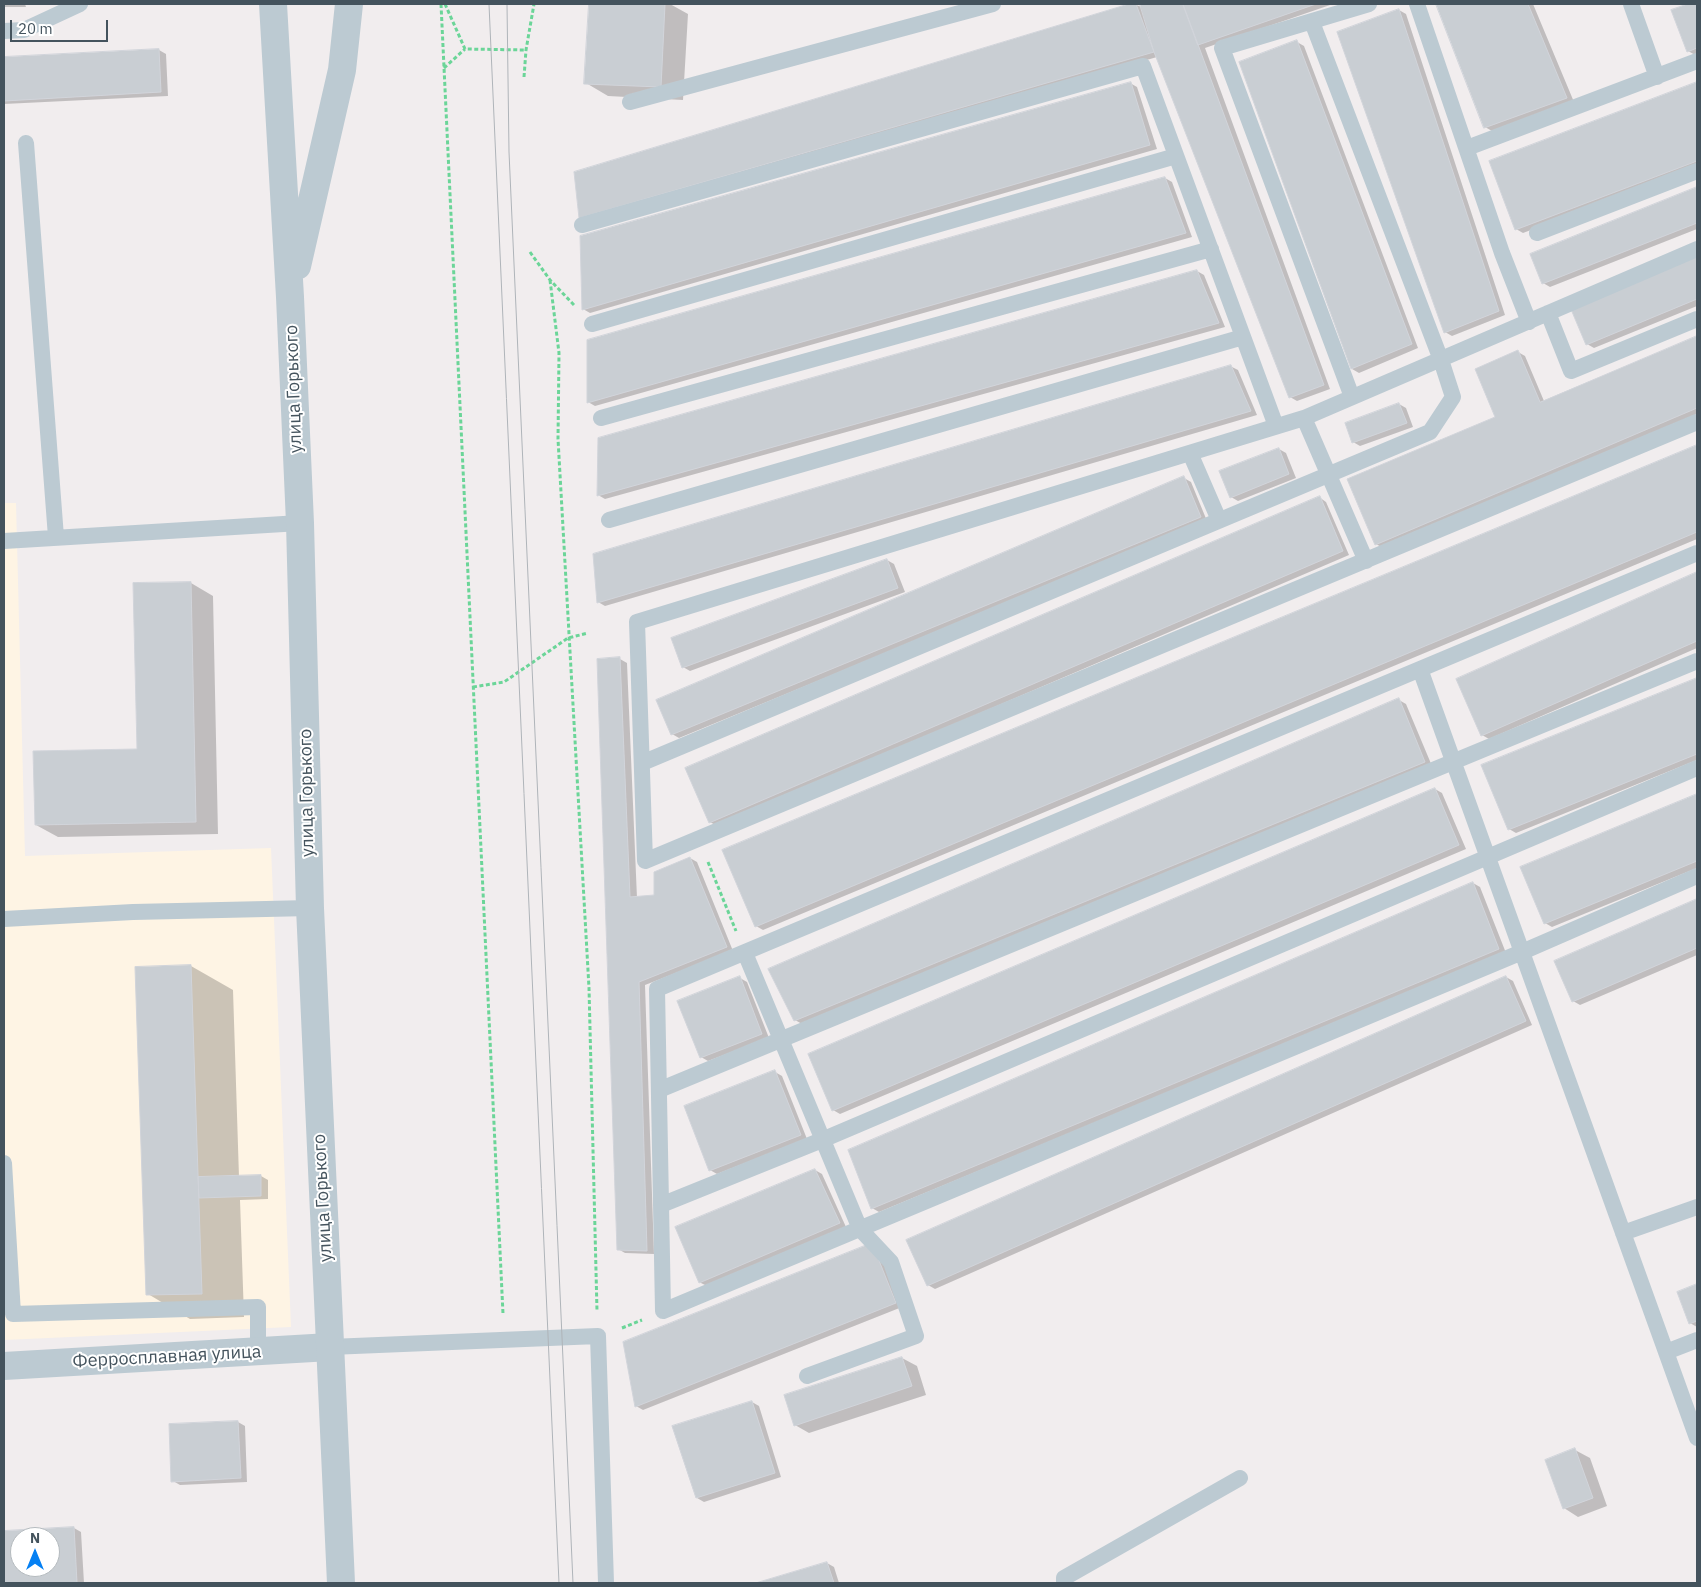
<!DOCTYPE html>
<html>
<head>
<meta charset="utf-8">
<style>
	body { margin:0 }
	#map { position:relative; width:1701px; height:1587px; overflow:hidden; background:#f1edee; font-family:"IBM Plex Sans",sans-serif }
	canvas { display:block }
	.frame { position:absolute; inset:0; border:5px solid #44535d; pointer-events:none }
	.north { position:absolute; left:10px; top:1527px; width:50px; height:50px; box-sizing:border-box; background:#fff; border:1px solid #b4babe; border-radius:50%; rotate:0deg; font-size:14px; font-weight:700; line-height:20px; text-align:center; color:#44535d }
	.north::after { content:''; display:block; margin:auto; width:18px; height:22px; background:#0580f3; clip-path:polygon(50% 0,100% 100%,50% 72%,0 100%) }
	.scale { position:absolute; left:10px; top:20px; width:98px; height:22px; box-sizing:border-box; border:2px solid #44535d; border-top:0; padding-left:6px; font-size:15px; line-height:18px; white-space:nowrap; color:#44535d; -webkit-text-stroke:4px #fff; paint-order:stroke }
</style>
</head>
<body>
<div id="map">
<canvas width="1701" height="1587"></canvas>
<div class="frame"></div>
<div class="north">N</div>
<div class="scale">20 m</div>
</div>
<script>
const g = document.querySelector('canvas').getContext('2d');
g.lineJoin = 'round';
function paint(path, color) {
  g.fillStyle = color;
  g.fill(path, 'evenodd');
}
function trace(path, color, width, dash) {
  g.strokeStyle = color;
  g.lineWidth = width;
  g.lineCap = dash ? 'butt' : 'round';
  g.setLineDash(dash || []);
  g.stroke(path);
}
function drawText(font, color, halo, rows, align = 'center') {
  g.font = font + ' "IBM Plex Sans",sans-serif';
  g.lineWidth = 4;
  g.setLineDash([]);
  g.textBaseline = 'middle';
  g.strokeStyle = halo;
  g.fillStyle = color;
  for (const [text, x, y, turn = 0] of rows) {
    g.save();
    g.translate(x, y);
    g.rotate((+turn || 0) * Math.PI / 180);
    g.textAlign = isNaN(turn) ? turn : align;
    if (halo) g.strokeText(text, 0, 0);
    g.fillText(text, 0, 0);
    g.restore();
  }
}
const commercial = new Path2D(`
	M4,503H16L25,856L271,848L291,1327L4,1340Z`);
const shadow = new Path2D(`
	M4,4H25L26,7H4Z
	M590,4H670L688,14L683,100L608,96L586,83Z
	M1133,4L1142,7V5L1148,4H1333L1205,48L1330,389L1297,401L1290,397L1157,57L587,222L575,173Z
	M1438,4H1533L1574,102L1492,131L1485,127Z
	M1692,4H1697V56L1688,51L1673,11Z
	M1399,10L1406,14L1505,315L1452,336L1445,332Z
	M1297,42L1304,46L1418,348L1359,373L1352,369Z
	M159,50L166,54L168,96L4,104V58Z
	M1130,83L1137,87L1157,149L590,313L583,309Z
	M1697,84V167L1523,233L1516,229L1491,162Z
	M1165,178L1172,182L1192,237L595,406L588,402Z
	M1697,188V229L1550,287L1543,283L1532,254Z
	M1697,256V306L1594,348L1587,344Z
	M1197,271L1204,275L1225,327L605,499L598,495Z
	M1697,337V414L1383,548L1376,544L1496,418L1518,352L1525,356L1544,401Z
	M1230,366L1238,370L1257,415L605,606L598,602Z
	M1399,404L1406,408L1413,427L1360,446L1353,442Z
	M1697,446V539L763,930L756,926L724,851Z
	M1279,449L1286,453L1296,478L1238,501L1231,497Z
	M1184,478L1191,482L1207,521L679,738L672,734Z
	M1319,497L1326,502L1349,555L717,826L710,822Z
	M887,560L894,564L905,592L690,671L683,667L673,639Z
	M1697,574V648L1489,739L1482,735L1458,679Z
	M191,583L213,596L218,834L58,837L36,825L138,750Z
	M620,659L627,663L637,898L655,896L690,858L697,862L733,951L645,985L654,1254L625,1253L618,1249Z
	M1697,679V760L1516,833L1509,829L1483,766Z
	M1399,700L1406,704L1432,766L802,1024L795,1020Z
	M1435,789L1442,793L1466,849L840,1114L833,1110Z
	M1697,796V868L1552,927L1545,923L1522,867Z
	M1473,883L1480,887L1506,953L879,1212L872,1208Z
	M1697,900V955L1580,1005L1573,1001L1556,961Z
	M191,966L233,990L239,1177L261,1176L268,1180V1199L240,1200L244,1317L190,1319L148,1294Z
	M1506,977L1513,981L1532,1025L935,1289L928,1285Z
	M740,978L747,982L769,1038L708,1061L701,1057Z
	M775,1072L782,1076L807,1139L717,1174L710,1170Z
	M815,1170L822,1174L846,1227L707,1286L699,1282Z
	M879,1248L902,1307L643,1410L636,1406Z
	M1697,1286V1327L1690,1323L1679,1293Z
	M902,1358L917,1366L926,1395L809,1433L795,1425Z
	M752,1402L759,1406L781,1477L704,1502L697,1498Z
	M238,1422L245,1426L247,1482L180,1485L173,1481Z
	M1575,1450L1590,1458L1607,1506L1578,1517L1564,1508Z
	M74,1528L81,1532L84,1583H4V1532ZM20,1537H50V1567H20Z
	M827,1563L834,1567L839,1583H760Z`);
const building = new Path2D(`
	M589,4H665L661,87L584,84Z
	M1129,4H1136L1154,52L579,218L574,172Z
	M1140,4H1183L1324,385L1289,398L1154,52Z
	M1183,4H1316L1198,45Z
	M1436,4H1528L1567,98L1484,128Z
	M1688,4H1697V48L1687,52L1671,10Z
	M1399,9L1499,311L1444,333L1337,32Z
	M1297,40L1412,344L1351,369L1239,62Z
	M159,49L161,92L4,101V57Z
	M1131,82L1150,145L582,310L580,236Z
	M1697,82V161L1515,230L1489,161Z
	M1165,177L1186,233L587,403V340Z
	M1697,187V223L1542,284L1530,254Z
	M1697,255V299L1586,345L1570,307Z
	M1197,270L1219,323L597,496L598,438Z
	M1697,336V408L1375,545L1347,479L1495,417L1475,369L1518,350L1540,402Z
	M1231,365L1251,411L597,603L593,554Z
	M1399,403L1407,423L1352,443L1345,423Z
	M1697,445V532L755,927L722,850Z
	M1279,448L1289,474L1230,498L1219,471Z
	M1184,476L1201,517L671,735L656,700Z
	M1320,496L1343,551L709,823L685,768Z
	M887,559L898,588L682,668L671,638Z
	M1697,572V641L1481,736L1456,679Z
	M191,582L196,822L35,825L33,751L137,749L133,583Z
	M620,657L630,897L654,895V872L690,857L727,947L639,982L647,1251L617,1250L597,659Z
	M1697,678V754L1508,830L1481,765Z
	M1399,698L1425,762L794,1021L768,969Z
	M1435,788L1459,845L832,1111L808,1054Z
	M1697,794V861L1544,924L1520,867Z
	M1473,882L1499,949L871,1209L848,1150Z
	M1697,899V948L1572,1002L1554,961Z
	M191,965L202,1294L146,1295L135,967Z
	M740,976L762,1034L700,1058L677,1001Z
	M1506,976L1526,1021L927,1286L906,1240Z
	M775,1070L801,1135L709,1171L684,1106Z
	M815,1169L840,1223L699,1283L675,1227Z
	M261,1175V1196L199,1198L198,1177Z
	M872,1243L896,1303L635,1407L623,1342Z
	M1697,1284V1321L1689,1324L1677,1292Z
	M902,1357L912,1386L794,1426L784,1395Z
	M752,1401L775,1473L696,1498L672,1426Z
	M238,1421L241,1478L171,1482L169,1424Z
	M1575,1448L1593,1498L1563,1509L1545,1460Z
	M74,1527L77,1583H4V1531ZM20,1537H50V1567H20Z
	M827,1562L834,1583H756Z`);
const path = new Path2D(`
	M441,4L503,1314
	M445,4L465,49L526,50
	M444,68L465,49
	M524,77L526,50L534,4
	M530,252L550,280L574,305
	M550,280L559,353L558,439L589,988L597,1311
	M473,687L504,682L568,638L588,633
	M708,862L736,931
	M622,1328L642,1320`);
const service = new Path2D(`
	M1417,4L1502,253L1529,322
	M1631,4L1657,77
	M4,31L24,30L80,4
	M630,102L993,4
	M26,143L56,537
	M1467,148L1697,61
	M582,225L1143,66L1276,426
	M1537,233L1697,171
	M1697,249L1304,418L637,622L645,861L1697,422
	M1548,313L1571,371L1697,319
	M592,324L1176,156
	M1352,397L1222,48L1369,4
	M601,418L1211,249
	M1304,418L1366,561
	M1190,453L1219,520
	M609,520L1243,337
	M4,541L300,523
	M1697,553L657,989L663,1311L1522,952L1697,876
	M1420,669L1697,1438
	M642,763L1430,432L1453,397L1441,360L1312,22
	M4,919L133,912L310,908
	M745,953L860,1229L891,1262L916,1336L807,1376
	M659,1090L1697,661
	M4,1163L13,1314L258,1307V1351
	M661,1205L822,1140L1697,768
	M1623,1233L1697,1207
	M330,1347L598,1336L606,1583
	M1666,1352L1697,1340
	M1064,1583V1578L1240,1478`);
const minor = new Path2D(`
	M4,1366L330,1347`);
const tertiary = new Path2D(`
	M273,4L290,297L300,523L310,908L341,1583
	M297,266L342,70L349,4`);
const tram = new Path2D(`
	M489,4L559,1583
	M507,4L509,152L573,1583`);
const streetNames = [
	["улица Горького",294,389,-92],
	["улица Горького",307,793,-91],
	["улица Горького",323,1198,-93],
	["Ферросплавная улица",167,1357,-3]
];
paint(commercial, '#fef4e4');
paint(shadow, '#0003');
paint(building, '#c9ced3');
trace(building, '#d1d4da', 1);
trace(path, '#6bd598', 3, [4, 2.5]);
trace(service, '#bccad2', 16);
trace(minor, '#bccad2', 28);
trace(tertiary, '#bccad2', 28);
trace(tram, '#afb4b9', 1);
drawText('18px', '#44535d', '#fff', streetNames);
</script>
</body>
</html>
